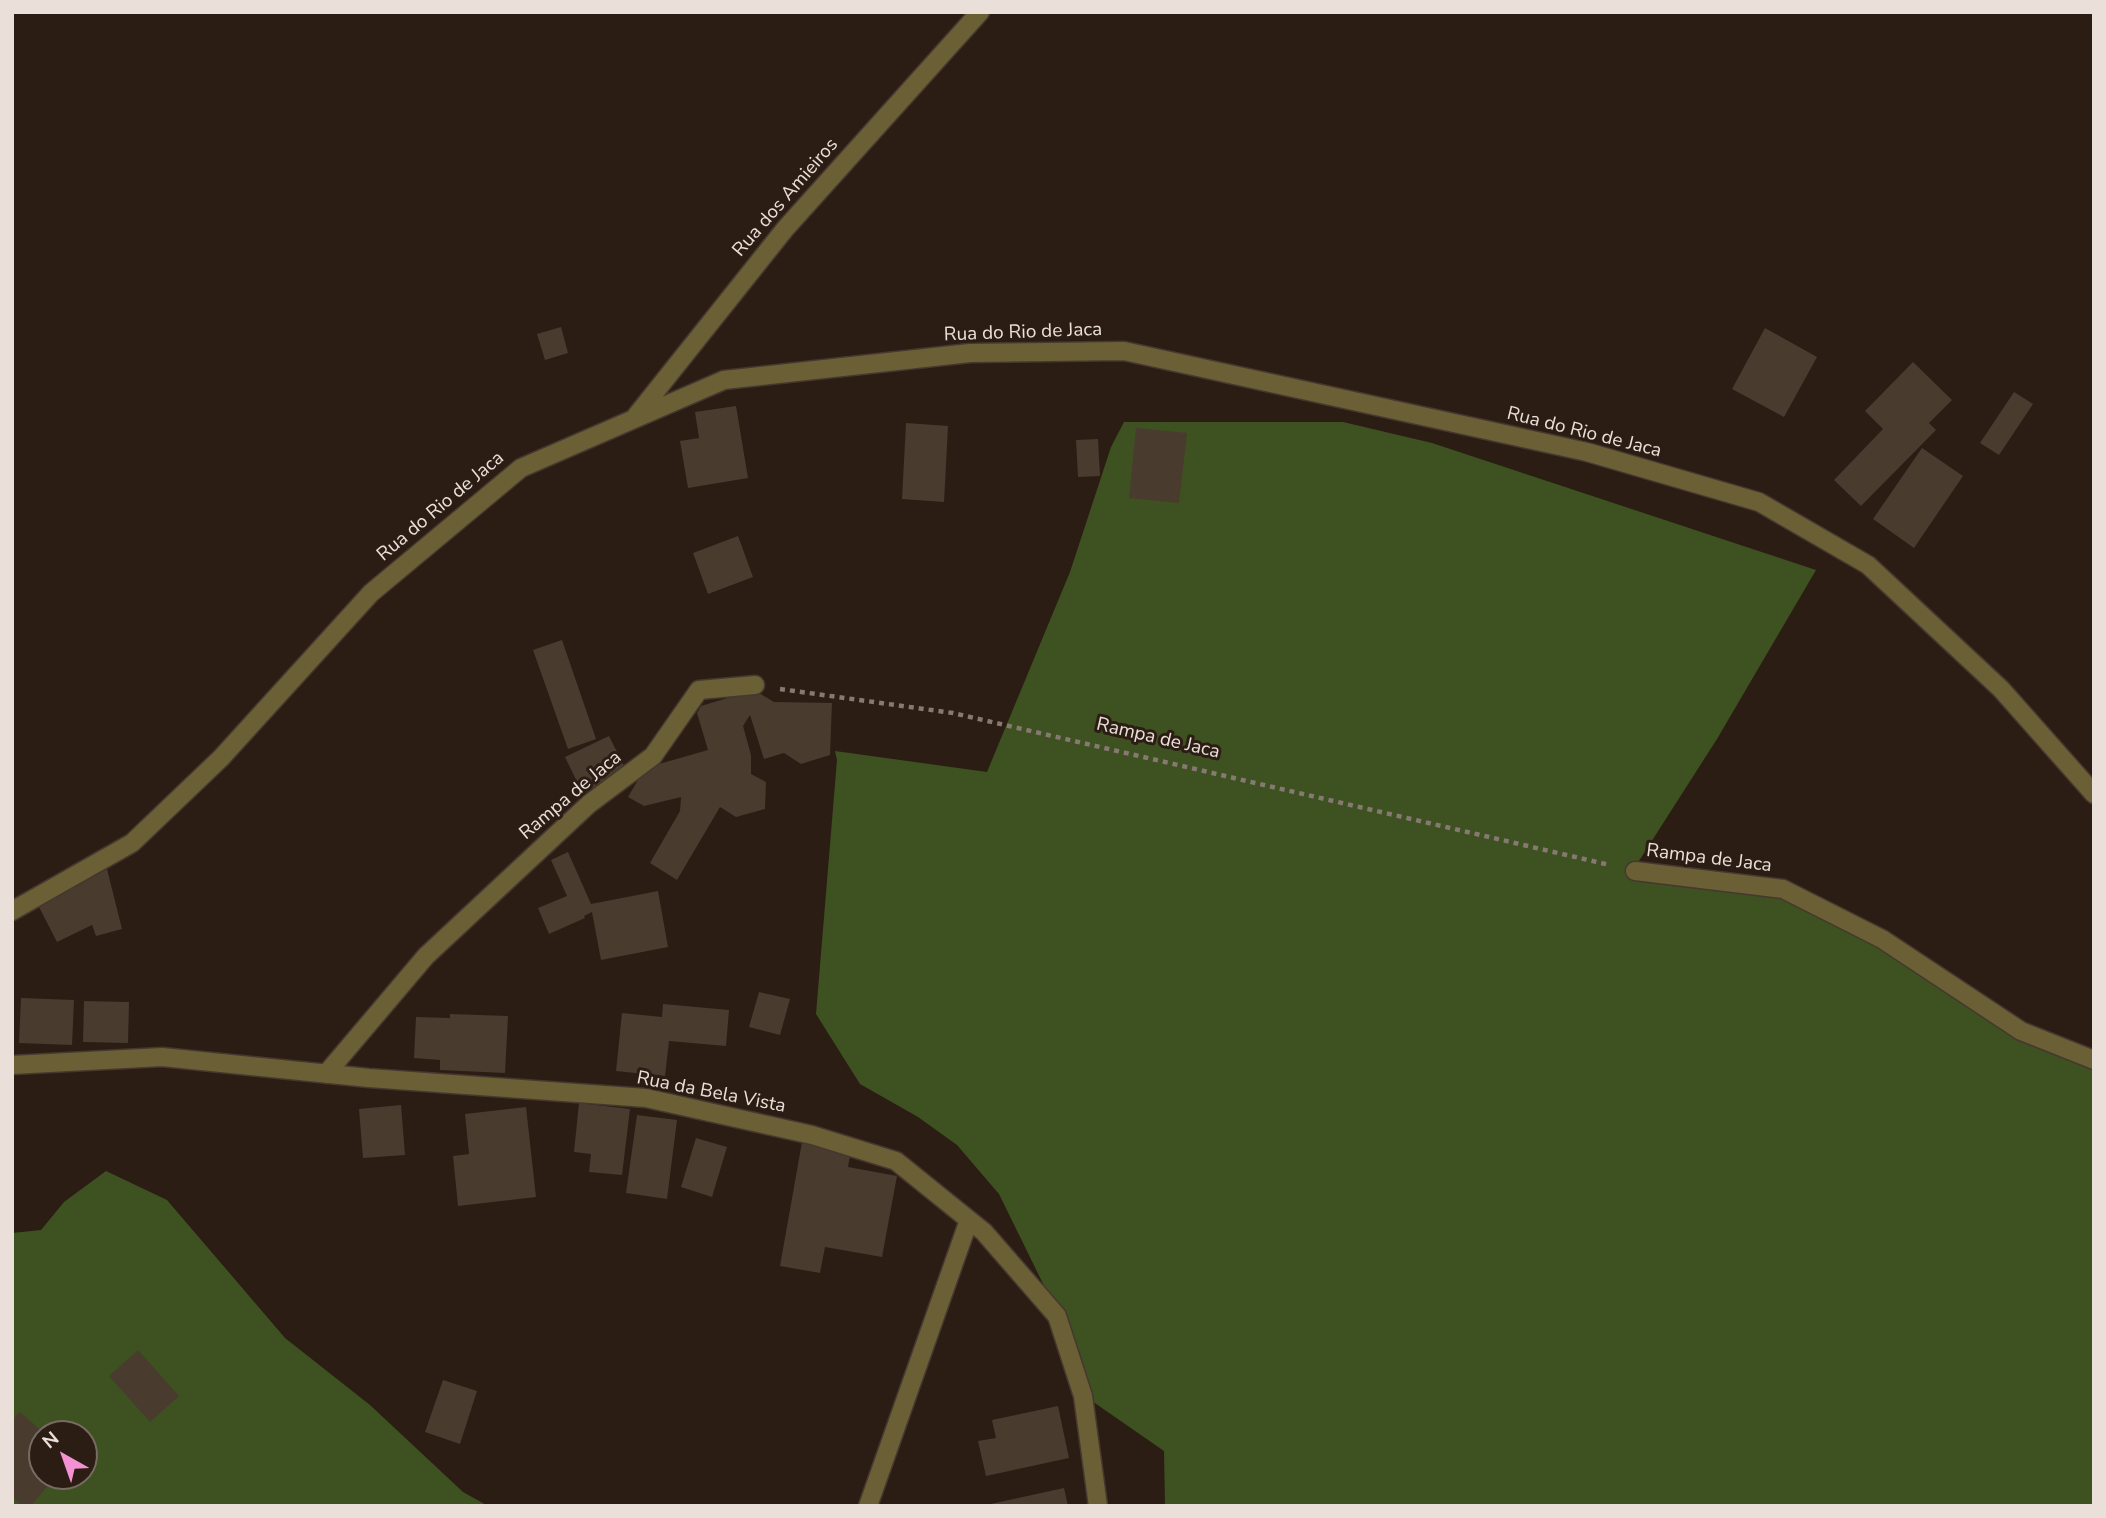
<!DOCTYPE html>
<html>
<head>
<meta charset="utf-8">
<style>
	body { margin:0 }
	#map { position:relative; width:2106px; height:1518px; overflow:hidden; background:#2b1d14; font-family:"Nunito Sans",sans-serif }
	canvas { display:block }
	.frame { position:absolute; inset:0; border:14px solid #eae0d9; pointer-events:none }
	.north { position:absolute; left:28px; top:1420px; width:70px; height:70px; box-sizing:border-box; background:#2b1d14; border:2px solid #776b63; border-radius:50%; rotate:320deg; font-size:19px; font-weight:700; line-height:28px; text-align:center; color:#eae0d9 }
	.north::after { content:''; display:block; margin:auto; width:24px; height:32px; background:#f491d3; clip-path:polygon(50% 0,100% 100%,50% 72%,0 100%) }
</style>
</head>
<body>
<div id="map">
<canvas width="2106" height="1518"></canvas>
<div class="frame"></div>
<div class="north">N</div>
</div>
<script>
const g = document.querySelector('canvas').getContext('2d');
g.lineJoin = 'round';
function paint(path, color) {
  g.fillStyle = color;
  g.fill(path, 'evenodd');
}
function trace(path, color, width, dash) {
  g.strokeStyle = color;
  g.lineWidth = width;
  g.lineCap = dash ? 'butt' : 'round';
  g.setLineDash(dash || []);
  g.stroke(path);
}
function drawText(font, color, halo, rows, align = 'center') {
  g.font = font + ' "Nunito Sans",sans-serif';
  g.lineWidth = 6;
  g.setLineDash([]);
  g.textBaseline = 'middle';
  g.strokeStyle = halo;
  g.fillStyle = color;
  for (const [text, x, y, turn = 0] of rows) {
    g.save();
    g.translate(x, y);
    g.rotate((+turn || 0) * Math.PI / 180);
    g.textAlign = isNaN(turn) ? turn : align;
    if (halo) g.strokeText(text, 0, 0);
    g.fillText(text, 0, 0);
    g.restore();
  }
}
const forest = new Path2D(`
	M1124,422H1343L1432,443L1816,570L1717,739L1637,864L1782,889L1842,915L1988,1019L2094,1057V1506H1165L1164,1451L1089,1399L1052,1302L999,1194L957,1145L918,1117L860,1084L816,1014L837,760L835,751L987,772L1070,572L1111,447Z
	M106,1171L167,1200L285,1338L370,1405L463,1492L488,1506H12V1233L41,1230L64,1202ZM42,1434H84V1476H42Z`);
const building = new Path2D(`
	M561,327L568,353L545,360L537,334Z
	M1765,328L1817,357L1784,417L1732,389Z
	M1913,362L1952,400L1929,423L1936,430L1861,506L1834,480L1883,429L1865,411Z
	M2014,392L2033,404L1999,455L1980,443Z
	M736,406L748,478L688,488L680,441L699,438L695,412Z
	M906,423L948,426L944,502L902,499Z
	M1136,428L1187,433L1179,503L1129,498Z
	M1098,439L1100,476L1078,477L1076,440Z
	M1922,448L1963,476L1914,548L1873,519Z
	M738,536L753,577L708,594L693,553Z
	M562,640L596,739L568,749L533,650Z
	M754,690L774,702L832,703L830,755L801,764L784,753L764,759L750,715L743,726L751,755V774L766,782L765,809L736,817L720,807L677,880L650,863L680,811L681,797L644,806L628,797L645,768L708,750L697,713L701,706Z
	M609,736L627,772L583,794L565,757Z
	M568,852L591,904L658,891L668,947L601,960L592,912L584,916L585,918L549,934L538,908L567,896L551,860Z
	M107,869L122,929L96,936L92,925L57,942L39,907Z
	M759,992L790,999L780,1035L749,1027Z
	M21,998L74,1000L72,1045L19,1043Z
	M84,1001L129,1002L128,1043L83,1042Z
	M663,1004L729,1010L726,1046L669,1041L665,1076L616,1071L622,1013L662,1017Z
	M450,1014L508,1016L505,1073L440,1070V1060L414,1058L416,1017L450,1018Z
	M579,1103L630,1109L622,1175L589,1172L591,1154L574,1152Z
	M401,1105L405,1155L363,1158L359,1109Z
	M526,1107L536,1197L458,1206L453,1156L469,1154L465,1114Z
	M637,1115L677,1120L667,1199L626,1193Z
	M696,1138L727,1147L712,1197L681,1187Z
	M802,1142L851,1150L848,1167L897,1176L882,1257L825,1247L820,1273L780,1266Z
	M138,1350L179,1396L150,1422L109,1376Z
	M443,1380L477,1391L460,1444L425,1432Z
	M1058,1406L1069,1458L986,1476L978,1441L996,1438L992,1420Z
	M20,1412L45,1434H42V1476H56L31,1506H22L12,1497V1420Z
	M1064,1488L1068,1506H987L986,1505Z`);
const path = new Path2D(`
	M780,689L953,713L1610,865`);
const minor = new Path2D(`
	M636,416L785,229L980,12
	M1635,871L1783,889L1882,939L2021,1031L2094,1060
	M12,911L132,843L221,758L371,593L521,468L724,380L970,353L1124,351L1587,452L1759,502L1868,565L2001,689L2094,794
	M12,1065L162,1057L369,1078L646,1098L812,1135L896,1161L984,1232L1057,1316L1083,1396L1098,1506
	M326,1074L426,956L589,804L653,756L699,690L755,685
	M868,1506L969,1220`);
const streetNames = [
	["Rua dos Amieiros",786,198,-49],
	["Rua do Rio de Jaca",1023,333,-2],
	["Rua do Rio de Jaca",1584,433,14],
	["Rua do Rio de Jaca",441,507,-40],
	["Rampa de Jaca",1158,739,13],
	["Rampa de Jaca",571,796,-40],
	["Rampa de Jaca",1709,859,7],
	["Rua da Bela Vista",711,1093,11]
];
paint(forest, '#3e5221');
paint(building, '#493b2e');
trace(minor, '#463830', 21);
trace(path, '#867971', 4.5, [5, 5]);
trace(minor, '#6b5f35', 18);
drawText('19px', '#eae0d9', '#2b1d14', streetNames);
</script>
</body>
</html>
